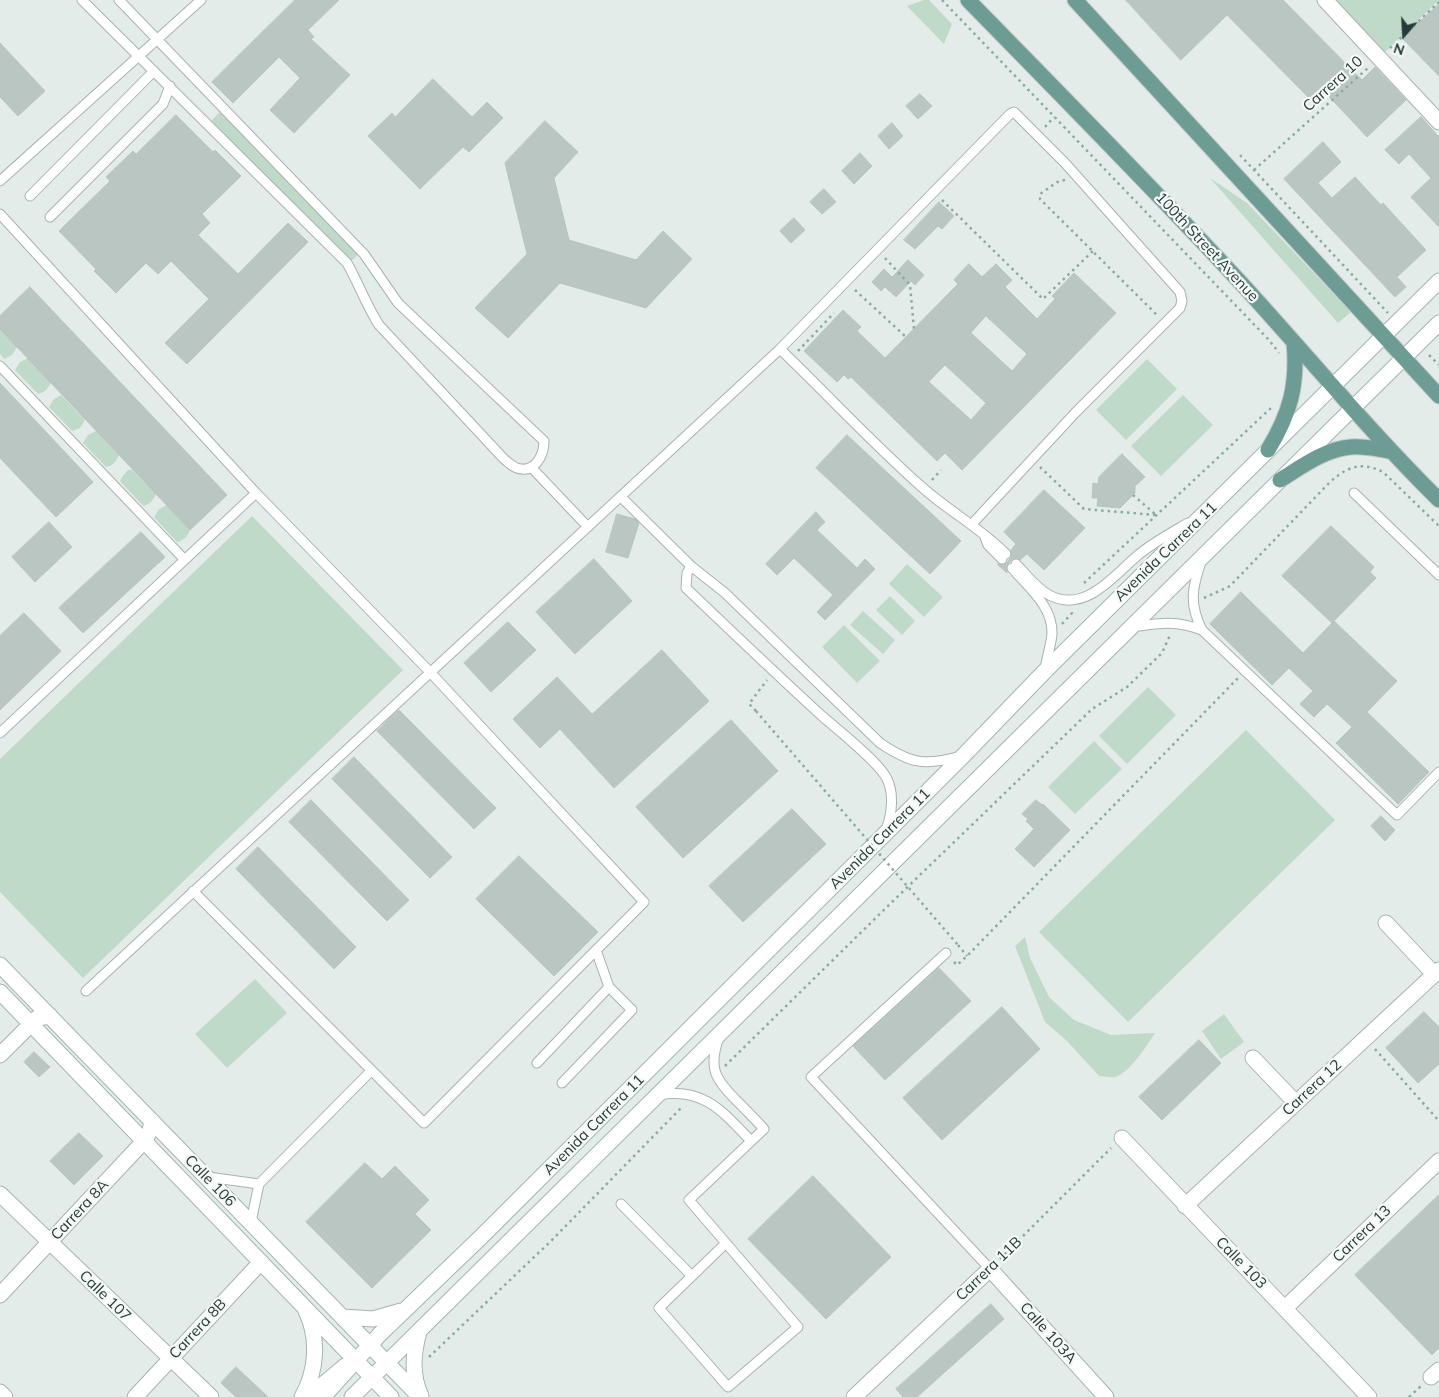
<!DOCTYPE html>
<html>
<head>
<meta charset="utf-8">
<style>
	body { margin:0 }
	#map { position:relative; width:1439px; height:1397px; overflow:hidden; background:#e4ece9; font-family:Mulish,sans-serif }
	canvas { display:block }
	.north { position:absolute; left:1379px; top:10px; width:50px; height:50px; -webkit-text-stroke:4px #f4f8f6; paint-order:stroke; rotate:199deg; font-size:14px; font-weight:700; line-height:20px; text-align:center; color:#253b37 }
	.north::after { content:''; display:block; margin:auto; width:18px; height:22px; background:#253b37; clip-path:polygon(50% 0,100% 100%,50% 72%,0 100%) }
</style>
</head>
<body>
<div id="map">
<canvas width="1439" height="1397"></canvas>
<div class="north">N</div>
</div>
<script>
const g = document.querySelector('canvas').getContext('2d');
g.lineJoin = 'round';
function paint(path, color) {
  g.fillStyle = color;
  g.fill(path, 'evenodd');
}
function trace(path, color, width, dash) {
  g.strokeStyle = color;
  g.lineWidth = width;
  g.lineCap = dash ? 'butt' : 'round';
  g.setLineDash(dash || []);
  g.stroke(path);
}
function drawText(font, color, halo, rows, align = 'center') {
  g.font = font + ' Mulish,sans-serif';
  g.lineWidth = 4.5;
  g.setLineDash([]);
  g.textBaseline = 'middle';
  g.strokeStyle = halo;
  g.fillStyle = color;
  for (const [text, x, y, turn = 0] of rows) {
    g.save();
    g.translate(x, y);
    g.rotate((+turn || 0) * Math.PI / 180);
    g.textAlign = isNaN(turn) ? turn : align;
    if (halo) g.strokeText(text, 0, 0);
    g.fillText(text, 0, 0);
    g.restore();
  }
}
const green = new Path2D(`
	M924,0H929L952,24L944,44L907,6Z
	M1328,0H1439L1379,58Z
	M221,111L359,254L350,262L210,122Z
	M1210,178L1247,203L1351,312L1338,323Z
	M0,329L17,347L12,355L4,359L0,354Z
	M28,358L51,382C48,389 45,392 38,394L15,370L20,362Z
	M1147,359L1177,389L1126,440L1096,410Z
	M61,395L85,420L80,428L72,431L49,407L54,399Z
	M1183,395L1213,425L1161,476L1131,446Z
	M96,431L119,455C116,462 113,466 106,467L83,443L88,435Z
	M128,470H132L156,494C153,501 150,504 143,506L120,481L122,477Z
	M167,505L190,530C187,537 184,540 177,542L154,517L159,509Z
	M252,516L403,670L83,978L0,892V759Z
	M907,564L943,597L924,617L889,584Z
	M890,596L915,621L902,635L876,610Z
	M863,611L895,640L883,654L850,625Z
	M844,625L880,661L857,683L822,647Z
	M1148,687L1176,715L1127,764L1099,736Z
	M1246,730L1335,820L1128,1022L1039,932Z
	M1094,741L1122,769L1075,814L1048,787Z
	M1025,937L1030,958L1049,997L1074,1020L1111,1035L1155,1033C1147,1045 1129,1074 1115,1077C1110,1078 1104,1076 1099,1076L1067,1041L1045,1022L1015,946Z
	M255,979L287,1013L227,1068L195,1034Z
	M1224,1014L1244,1042L1221,1059L1202,1031Z`);
const building = new Path2D(`
	M295,0H339L308,30L314,37L311,39L350,75L294,133L270,110L300,78L279,57L233,103L212,82Z
	M1126,0H1283L1362,80L1375,67L1406,100L1367,137L1323,90L1312,101L1227,15L1181,60Z
	M1439,4V76L1402,38Z
	M0,43L45,91L18,116L0,97Z
	M433,79L472,117L487,102L503,118L469,152L463,147L420,189L368,136L392,113L395,117Z
	M920,94L932,106L918,119L906,106Z
	M176,115L213,152L215,150L241,176L202,214L210,223L198,235L238,274L288,223L308,242L187,364L165,343L209,299L171,261L158,274L146,263L116,293L94,271L96,269L59,231L110,181L106,177L133,151L136,154Z
	M1421,117L1439,137V227L1411,197L1431,178L1409,154L1399,164L1385,150Z
	M545,121L578,152L554,178L569,240L636,260L663,231L692,259L646,308L560,283L508,338L475,308L527,254L505,163Z
	M892,123L903,136L889,149L878,136Z
	M1323,142L1341,162L1318,183L1332,198L1355,177L1381,205L1383,203L1426,250L1397,277L1406,287L1395,297L1284,179Z
	M860,153L872,166L854,184L842,171Z
	M824,189L836,202L822,214L810,202Z
	M939,202L954,216L942,229L938,226L915,249L904,240Z
	M794,218L805,230L791,243L780,231Z
	M908,260L924,275L915,285L911,281L896,297L885,287L881,291L872,282L884,269L892,277Z
	M969,264L982,277L996,264L1012,280L1005,287L1037,319L1055,299L1052,296L1074,273L1116,313L962,470L945,453L937,461L851,377L848,379L844,375L837,382L804,351L843,310L861,327L857,331L885,358L958,284L954,280ZM986,316L1027,354L1012,371L971,333ZM945,365L986,403L971,420L929,382Z
	M30,287L227,495L190,530L0,329V316Z
	M0,383L93,482L56,517L0,458Z
	M847,435L961,541L930,574L816,468Z
	M1122,454L1145,477L1135,486V493L1120,508L1097,506L1098,498H1092L1093,483L1098,484L1099,477Z
	M1044,490L1085,528L1044,570L1027,554L1020,560L1017,558L1012,559L1006,566L1007,573L997,564L1003,565L1007,563L1012,556L1011,550L1016,544L1004,532Z
	M816,512L825,522L817,530L857,568L865,559L875,569L825,620L817,612L833,595L794,558L777,575L766,564Z
	M617,514L635,519L639,523L628,558L606,552Z
	M49,522L72,547L35,582L12,557Z
	M1331,526L1374,567L1370,572L1376,578L1332,623L1282,576Z
	M141,532L165,557L83,633L59,608Z
	M594,559L632,601L575,654L536,612Z
	M1241,592L1303,653L1334,621L1397,681L1367,712L1429,772L1398,804L1336,743L1352,727L1327,704L1314,717L1300,704L1313,691L1289,668L1272,685L1210,624Z
	M24,613L61,651L0,710V636Z
	M508,622L536,650L491,692L464,663Z
	M662,650L709,701L614,788L560,729L540,748L513,719L557,677L592,714Z
	M399,710L496,808L474,829L377,731Z
	M731,720L778,771L683,858L636,807Z
	M354,757L452,857L430,878L332,779Z
	M311,800L409,900L387,921L289,822Z
	M1036,800L1042,805L1043,804L1070,830L1034,867L1015,849L1034,829L1026,821L1028,819L1022,814Z
	M792,809L826,844L743,922L709,886Z
	M1381,816L1395,830L1385,841L1371,826Z
	M258,847L356,947L334,969L236,869Z
	M519,856L598,932L554,976L476,899Z
	M939,968L971,1001L885,1080L853,1046Z
	M1002,1007L1040,1049L942,1140L903,1098Z
	M1424,1012L1439,1027V1064L1418,1083L1386,1048Z
	M1199,1040L1221,1063L1162,1120L1139,1097Z
	M34,1052L50,1067L39,1077L24,1062Z
	M79,1133L103,1156L74,1185L50,1161Z
	M365,1163L382,1179L395,1166L429,1200L415,1214L431,1230L372,1288L306,1222Z
	M813,1176L891,1257L826,1319L748,1239Z
	M1439,1195V1348L1432,1355L1355,1275Z
	M991,1304L1004,1319L917,1397H903L896,1389Z
	M236,1367L251,1381L268,1397H236L221,1383Z`);
const path = new Path2D(`
	M942,0L1269,340L1279,353
	M1390,48L1439,2
	M1045,127L1054,117
	M1240,155L1388,313
	M1254,170L1369,67
	M1065,180L1059,181L1040,194V199L1157,315
	M942,200L1043,299L1093,251
	M885,258L910,285L914,329
	M855,290L906,337
	M798,351L834,313
	M1429,355L1439,365
	M1040,467L1084,509L1156,515
	M932,480L941,470
	M1133,495L1155,514
	M1084,583L1272,407
	M1204,598L1230,586L1330,482C1347,467 1361,461 1383,472L1439,526
	M1062,624L1072,613V611
	M756,711L749,704L767,680
	M958,945L967,956
	M954,962L957,965L967,956L1238,678
	M1375,1049L1439,1121
	M725,1066L892,902L1092,709L1127,687L1162,653L1170,635
	M1000,1259L1111,1148
	M429,1357L551,1241L683,1106
	M1409,1397L1421,1386`);
const service = new Path2D(`
	M82,0L347,263C359,284 366,305 379,325L504,459C508,462 513,467 517,468C535,474 544,455 544,441L398,303L364,254L119,0
	M0,181L201,0
	M30,196L154,71
	M0,214L256,493L430,672L644,902L424,1123L193,891
	M50,217L163,104L170,86
	M780,349C828,395 873,444 923,488C950,512 982,529 1006,554
	M0,366L184,559
	M531,467L588,527
	M1354,493L1439,575
	M621,497L691,566L725,593L880,743C911,764 925,766 961,756
	M985,537L988,545L1002,559
	M1201,562C1192,588 1189,604 1202,630L1397,815L1439,772
	M1016,564C1026,574 1036,588 1049,595C1085,614 1113,576 1137,556C1152,543 1171,533 1188,523
	M691,566L687,573L686,588C731,631 776,674 822,716C837,729 880,763 887,779C894,793 892,813 887,827
	M1012,568C1028,587 1053,606 1052,634C1051,645 1047,657 1045,669
	M1132,627C1160,623 1175,620 1202,630
	M0,733L256,493
	M946,953L811,1077L990,1269
	M86,991L780,349L1010,114L1014,112L1065,163L1180,292L1182,301L1180,308L1076,412L972,524
	M719,1037C708,1068 715,1079 736,1100C746,1110 755,1119 764,1129L689,1200L798,1327L728,1387L659,1308L726,1243
	M537,1063L609,987L596,950
	M562,1083L632,1010L609,987
	M659,1095C704,1087 723,1112 751,1141
	M208,1177L259,1184
	M621,1204L692,1276
	M251,1222L259,1184L371,1071`);
const minor = new Path2D(`
	M1325,0L1439,122
	M1386,923L1434,974
	M0,1055L37,1018L50,1016
	M1253,1058L1296,1103
	M1122,1138L1369,1397
	M0,1194L211,1397
	M1185,1206L1439,970
	M0,1295L145,1140L150,1131L152,1121
	M1285,1308L1439,1161
	M1431,1377L1439,1370
	M0,1392L5,1397
	M135,1397L261,1262
	M308,1397L345,1366
	M854,1397L990,1269L1106,1397`);
const secondary = new Path2D(`
	M0,965L420,1397
	M0,992L391,1397
	M343,1317L373,1319L401,1311
	M419,1332C413,1353 411,1375 421,1396
	M302,1397C317,1371 319,1338 306,1311
	M323,1397L380,1334L480,1238L964,755L1045,671L1439,281
	M352,1397L1439,323`);
const primary = new Path2D(`
	M968,0C1060,94 1152,187 1241,283C1307,355 1369,431 1439,500
	M1075,0L1439,396
	M1268,450C1290,414 1298,385 1294,342
	M1280,480C1301,467 1325,449 1351,447C1363,446 1377,449 1390,451`);
const pathBridge = new Path2D(`
	M756,711L958,945`);
const streetNames = [
	["Carrera 10",1333,84,-42],
	["100th Street Avenue",1207,247,47],
	["Avenida Carrera 11",1166,552,-44],
	["Avenida Carrera 11",880,839,-45],
	["Carrera 12",1312,1088,-43],
	["Avenida Carrera 11",594,1125,-45],
	["Calle 106",210,1181,46],
	["Carrera 8A",80,1210,-47],
	["Carrera 13",1362,1234,-44],
	["Calle 103",1241,1263,46],
	["Carrera 11B",989,1269,-44],
	["Calle 107",105,1296,44],
	["Carrera 8B",198,1329,-47],
	["Calle 103A",1048,1333,48]
];
paint(green, '#bfdac9');
paint(building, '#b9c6c2');
trace(building, '#b7c4c0', 1);
trace(service, '#a7b3b0', 11);
trace(minor, '#a7b3b0', 17);
trace(secondary, '#a3b6b1', 17);
trace(primary, '#c2c8c7', 17);
trace(path, '#88aba3', 2.5, [2.5, 4]);
trace(service, '#fff', 9);
trace(minor, '#fff', 15);
trace(secondary, '#fff', 15);
trace(primary, '#6d9c94', 15);
trace(pathBridge, '#88aba3', 2.5, [2.5, 4]);
drawText('15px', '#253b37', '#f4f8f6', streetNames);
</script>
</body>
</html>
